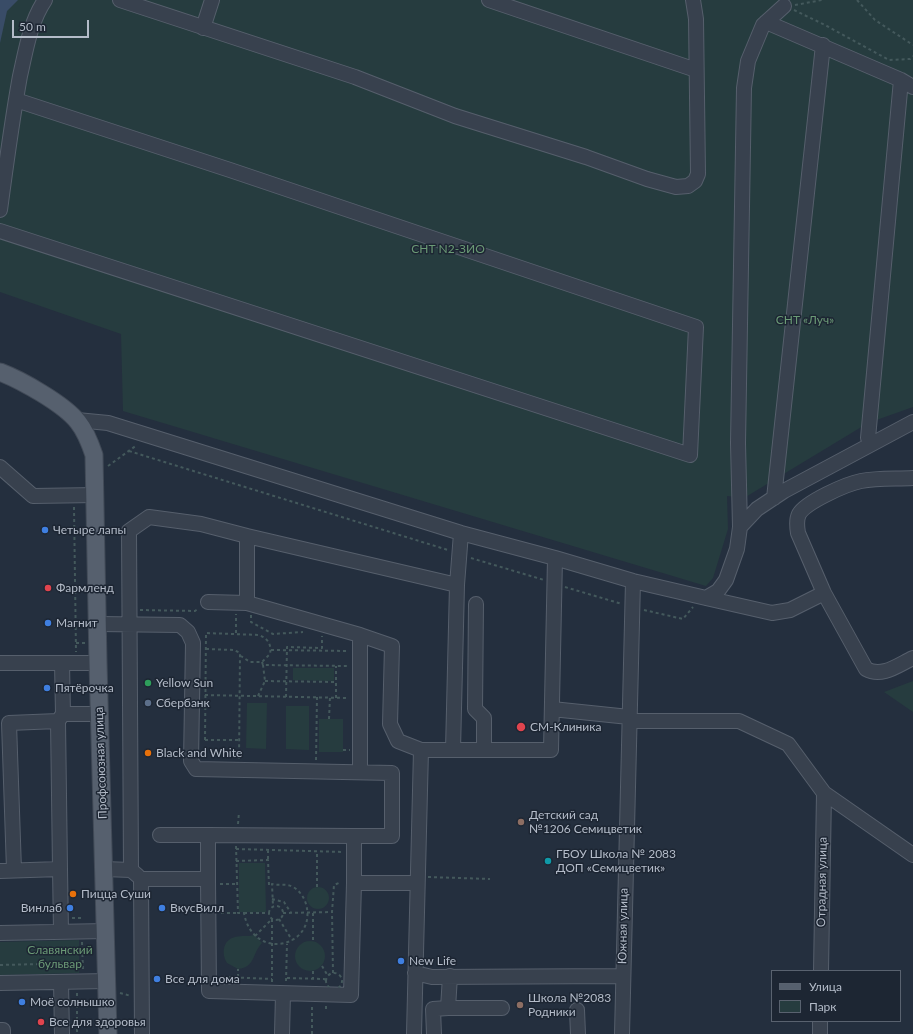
<!DOCTYPE html>
<html>
<head>
<meta charset="utf-8">
<style>
	body { margin:0 }
	#map { position:relative; width:913px; height:1034px; overflow:hidden; background:#242f3e; font-family:Lato,sans-serif }
	canvas { display:block }
	.legend { position:absolute; left:771px; top:970px; width:130px; height:52px; box-sizing:border-box; background:#1d2633; border:1px solid #59626f; margin:0; padding:5px 7px; list-style:none; font-size:12px; color:#b4bcc9 }
	.legend li { display:flex; align-items:center; gap:8px; height:20px }
	.legend b { width:20px; border:1px solid #59626f }
	.scale { position:absolute; left:12px; top:20px; width:77px; height:18px; box-sizing:border-box; border:2px solid #b4bcc9; border-top:0; padding-left:5px; font-size:12px; line-height:14px; white-space:nowrap; color:#b4bcc9; -webkit-text-stroke:3px #1d2633; paint-order:stroke }
</style>
</head>
<body>
<div id="map">
<canvas width="913" height="1034"></canvas>
<ul class="legend">
<li><b style="height:5px;background:#56606e"></b>Улица</li>
<li><b style="height:11px;background:#263c3f"></b>Парк</li>
</ul>
<div class="scale">50 m</div>
</div>
<script>
const g = document.querySelector('canvas').getContext('2d');
g.lineJoin = 'round';
function paint(path, color) {
  g.fillStyle = color;
  g.fill(path, 'evenodd');
}
function trace(path, color, width, dash) {
  g.strokeStyle = color;
  g.lineWidth = width;
  g.lineCap = dash ? 'butt' : 'round';
  g.setLineDash(dash || []);
  g.stroke(path);
}
function drawText(font, color, halo, rows, align = 'center') {
  g.font = font + ' Lato,sans-serif';
  g.lineWidth = 3;
  g.setLineDash([]);
  g.textBaseline = 'middle';
  g.strokeStyle = halo;
  g.fillStyle = color;
  for (const [text, x, y, turn = 0] of rows) {
    g.save();
    g.translate(x, y);
    g.rotate((+turn || 0) * Math.PI / 180);
    g.textAlign = isNaN(turn) ? turn : align;
    if (halo) g.strokeText(text, 0, 0);
    g.fillText(text, 0, 0);
    g.restore();
  }
}
const green = new Path2D(`
	M0,0H913V407L868,423L744,498L727,496L728,529L713,578L706,586L123,411L121,334L0,292Z
	M293,668H334V681L293,680Z
	M913,681V712L884,692Z
	M247,703H267L266,749L246,748Z
	M286,706H309V750L286,749Z
	M319,719H343V752H319Z
	M239,863H265L266,912H239Z
	M307 898a11 11 0 1 1 22 0a11 11 0 1 1-22 0Z
	M254,935L262,943C252,953 256,967 238,969L227,963C221,953 223,940 235,937C242,935 248,937 254,935Z
	M79,940V973L0,975V942Z
	M295 956a15 15 0 1 1 30 0a15 15 0 1 1-30 0Z`);
const water = new Path2D(`
	M0,0H18L7,11L0,43Z`);
const path = new Path2D(`
	M857,0L875,20L913,45
	M795,5L822,0
	M794,10L825,25L889,60L910,59L913,56
	M129,451L448,550
	M108,466L137,445
	M74,507L76,652
	M471,558L544,580
	M565,587L622,604
	M140,610L195,611L199,608
	M644,610L683,619L693,607
	M251,615V622L273,634L303,632
	M236,633V614
	M76,643H85
	M206,649L234,650L240,653L239,759
	M271,650L348,651
	M262,662L263,665L348,666
	M265,681L336,682
	M205,695L348,698
	M258,696L265,681L263,665
	M286,697L287,647L322,648V636
	M336,698V666
	M329,719L330,697
	M205,740L206,633L259,635C267,638 272,644 270,654L262,662H250L241,656
	M205,740H240
	M343,750H350
	M316,760L317,697
	M238,824L239,812
	M236,846L238,913H244C253,963 318,947 306,904C304,897 299,890 293,887C286,883 279,886 272,884L273,906
	M236,849L343,852
	M268,850V860
	M236,861L268,860L269,885L272,884
	M428,877L490,879
	M220,884H237
	M317,887V851
	M272,899L284,902L291,913
	M269 913a7 7 0 1 1 14 0a7 7 0 1 1-14 0Z
	M221,913H238
	M244,913H268
	M283,913L332,912
	M72,918H81V920
	M272,919V982
	M279,919L292,940
	M255,936L272,919
	M313,940V912
	M82,942L83,970
	M0,965L83,963
	M322,966L328,976
	M313,971V978
	M333,973L332,912L334,885L341,882
	M326 981a8 8 0 1 1 16 0a8 8 0 1 1-16 0Z
	M223,977L272,979
	M238,977V969
	M287,978L324,979L326,980
	M286,981L287,944
	M77,993V1034
	M120,993L131,996
	M326,1006V1011
	M312,1034V1005`);
const minor = new Path2D(`
	M120,0L355,77L455,116L586,157L647,179L676,187L688,186L695,181L698,174L696,19L693,0
	M489,0L696,70
	M766,22L901,80L913,87
	M203,28L212,0
	M0,210C6,165 12,120 20,76C26,50 30,22 45,0
	M0,231L690,455L696,327L230,170L16,100
	M77,420L108,423L461,533L555,558L633,581L706,598L772,613L790,610L824,593
	M868,438L901,80
	M0,467L33,496L96,495
	M913,478C896,479 877,478 861,481C846,484 806,502 799,514C796,520 797,527 798,533L824,593L866,669C882,678 898,665 913,658
	M774,498L823,45
	M740,527L738,443L744,88L748,61L763,25L784,6
	M247,536L457,585
	M706,598L718,591L726,580L737,549L740,527L757,509L784,491L913,422
	M208,602L247,603
	M476,604L475,709L484,718V750
	M98,624L180,625L188,632L193,643L191,761L196,769L392,773V836H354
	M360,635L392,646L390,724L398,741L421,750
	M0,663H98
	M62,663L63,714
	M552,709L629,717
	M629,721H739L788,744L824,793L913,855
	M453,750L457,585L461,533
	M160,835H208
	M60,869L61,932
	M104,869L131,870L138,876
	M14,870L9,723L58,721
	M131,870L129,531L149,517L201,524L247,536V603L360,635V772
	M0,871L60,869L58,721L63,714H99
	M208,879L209,991L351,995L354,883
	M0,933L106,931
	M821,971L824,793
	M415,973L432,977L622,976
	M450,976L448,1008H502
	M61,982L62,1034
	M0,983L107,981
	M577,1010L578,1034
	M0,1030H3V1034
	M142,1034L141,879H208V835L354,836V883H417
	M282,1034L283,994
	M414,1034L421,750H551L555,558
	M434,1034L433,1009L448,1008
	M622,1034L633,581
	M820,1034V1021`);
const major = new Path2D(`
	M0,372C21,380 64,404 78,422C86,432 90,443 94,455L98,663L108,1034`);
const markers = [
	[45,530,4,"#3f7fe0"],
	[48,588,4,"#e0444e"],
	[48,623,4,"#3f7fe0"],
	[148,683,4,"#2e9e5b"],
	[47,688,4,"#3f7fe0"],
	[148,703,4,"#5c6f8a"],
	[521,727,5,"#e0444e"],
	[148,753,4,"#e8710a"],
	[521,822,4,"#8d6e63"],
	[548,861,4,"#0f9aa8"],
	[73,894,4,"#e8710a"],
	[70,908,4,"#3f7fe0"],
	[162,908,4,"#3f7fe0"],
	[401,961,4,"#3f7fe0"],
	[157,979,4,"#3f7fe0"],
	[22,1002,4,"#3f7fe0"],
	[520,1005,4,"#8d6e63"],
	[41,1022,4,"#e0444e"]
];
const parkNames = [
	["СНТ N2-ЗИО",448,249],
	["СНТ «Луч»",805,320],
	["Славянский",60,950],
	["бульвар",60,964]
];
const poiNames = [
	["Четыре лапы",53,530],
	["Фармленд",56,588],
	["Магнит",56,623],
	["Yellow Sun",156,683],
	["Пятёрочка",55,688],
	["Сбербанк",156,703],
	["СМ-Клиника",530,727],
	["Black and White",156,753],
	["Детский сад",529,815],
	["№1206 Семицветик",529,829],
	["ГБОУ Школа № 2083",556,854],
	["ДОП «Семицветик»",556,868],
	["Пицца Суши",81,894],
	["Винлаб",62,908,"right"],
	["ВкусВилл",170,908],
	["New Life",409,961],
	["Все для дома",165,979],
	["Школа №2083",528,998],
	["Родники",528,1012],
	["Моё солнышко",30,1002],
	["Все для здоровья",49,1022]
];
const streetNames = [
	["Профсоюзная улица",101,763,-92],
	["Отрадная улица",822,882,-89],
	["Южная улица",623,926,-89]
];
paint(green, '#263c3f');
paint(water, '#394c67');
trace(minor, '#565f6c', 16);
trace(major, '#414a57', 19);
trace(path, '#44595c', 2, [3, 3]);
trace(minor, '#38414e', 14);
trace(major, '#56606e', 17);
for (const [x, y, r, color] of markers) {
  const dot = new Path2D();
  dot.arc(x, y, r, 0, 2 * Math.PI);
  g.fillStyle = color;
  g.fill(dot);
  trace(dot, '#1d2633', 1.5);
}
drawText('12px', '#6b9a76', '#1d2633', parkNames);
drawText('12px', '#b4bcc9', '#1d2633', poiNames, 'left');
drawText('12px', '#b4bcc9', '#1d2633', streetNames);
</script>
</body>
</html>
